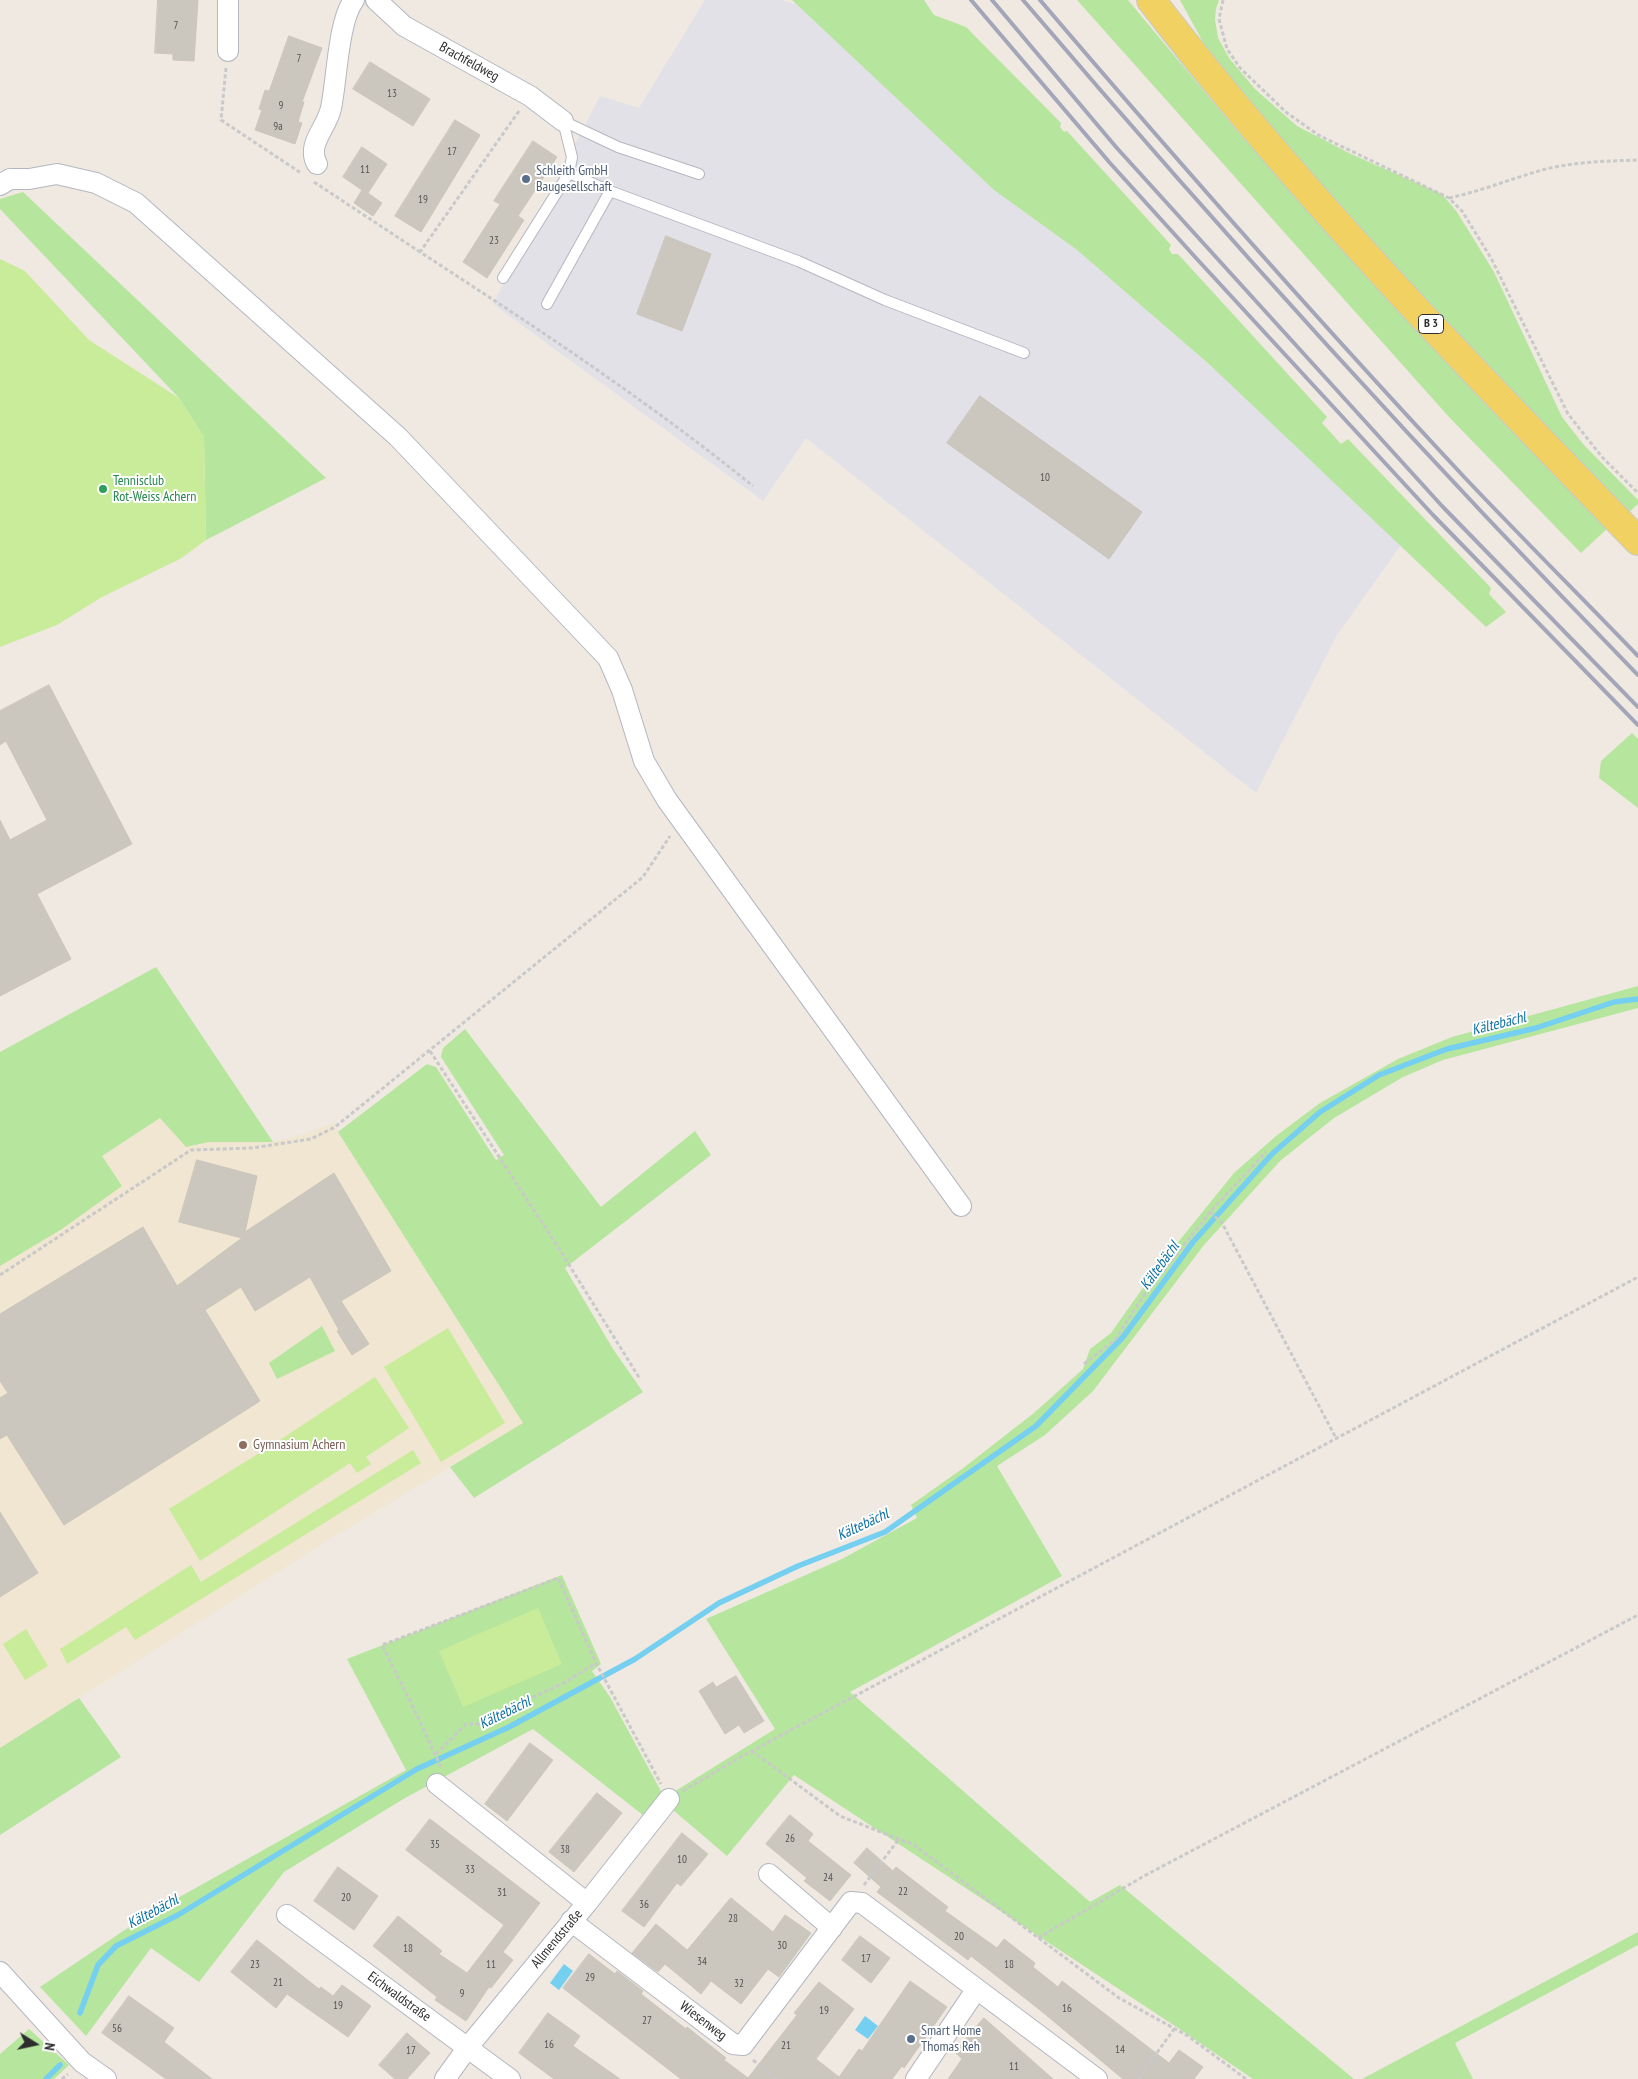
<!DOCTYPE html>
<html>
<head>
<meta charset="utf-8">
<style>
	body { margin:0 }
	#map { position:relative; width:1638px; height:2079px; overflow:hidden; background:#efe9e1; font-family:"PT Sans Narrow",sans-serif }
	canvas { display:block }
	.north { position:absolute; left:10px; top:2019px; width:50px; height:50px; -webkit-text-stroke:4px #fff; paint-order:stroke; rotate:100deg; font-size:14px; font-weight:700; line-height:20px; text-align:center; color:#2e2e2e }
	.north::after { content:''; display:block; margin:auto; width:18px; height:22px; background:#2e2e2e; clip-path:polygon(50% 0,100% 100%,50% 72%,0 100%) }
</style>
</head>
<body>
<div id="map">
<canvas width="1638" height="2079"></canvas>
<div class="north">N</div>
</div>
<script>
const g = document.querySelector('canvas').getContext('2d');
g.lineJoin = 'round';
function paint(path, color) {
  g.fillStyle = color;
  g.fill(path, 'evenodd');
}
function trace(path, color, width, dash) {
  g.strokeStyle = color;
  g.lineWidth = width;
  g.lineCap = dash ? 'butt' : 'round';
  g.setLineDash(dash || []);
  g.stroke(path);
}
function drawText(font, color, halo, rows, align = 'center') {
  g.font = font + ' "PT Sans Narrow",sans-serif';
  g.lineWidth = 4;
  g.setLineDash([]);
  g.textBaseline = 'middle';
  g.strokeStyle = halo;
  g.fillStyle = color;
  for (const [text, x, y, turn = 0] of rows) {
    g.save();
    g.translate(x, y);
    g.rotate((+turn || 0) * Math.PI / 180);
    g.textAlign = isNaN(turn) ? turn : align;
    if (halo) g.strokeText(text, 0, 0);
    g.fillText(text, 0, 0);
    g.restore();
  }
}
const industrial = new Path2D(`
	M705,0H781L798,5L994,190L1077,250L1210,365L1401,545L1337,635L1256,793L806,438L763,501L493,304L600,96L639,108Z`);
const education = new Path2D(`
	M161,1117L186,1147L209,1142H273L301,1135L333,1123L523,1423L322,1544L0,1748V1266L62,1229L122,1186L102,1156Z`);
const green = new Path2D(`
	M792,0H924L934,15L966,27L1061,123L1060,127L1064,132L1067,131L1171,245L1169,249L1172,254H1178L1327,417L1322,423L1341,444L1348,439L1491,588L1489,594L1506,612L1486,627L1210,365L1077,250L994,190Z
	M1077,0H1128L1238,132L1414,325L1610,526L1581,553L1449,417Z
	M1180,0H1219L1216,9L1215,19L1218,38L1229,58L1255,89L1297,126L1351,154L1442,194L1457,212L1494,272L1562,417L1583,444L1638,500V504L1625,516L1365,238L1210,55Z
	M23,192L326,478L206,540L204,437L179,398L0,209V199Z
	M1632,733L1638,739V808L1599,778L1601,761Z
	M156,967L273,1142H209L186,1147L160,1118L102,1156L122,1186L62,1229L0,1266V1052Z
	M1638,986V1008L1443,1060L1403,1077L1334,1118L1280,1161L1204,1245L1093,1391L1045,1435L997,1466L1062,1576L850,1692L1090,1902L1120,1885L1354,2079H1253L1175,2026L794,1775L727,1856L666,1804L677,1790L775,1729L706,1619L842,1559L917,1518L911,1505L962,1469L1034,1413L1083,1369L1090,1349L1111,1333L1154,1272L1234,1173L1276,1136L1320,1103L1398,1059L1452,1037Z
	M465,1029L601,1207L695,1131L711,1155L565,1268L613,1349L643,1392L474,1498L450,1467L523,1423L338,1132L427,1064L436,1067L496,1160L504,1155L441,1057L443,1048Z
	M322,1326L335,1351L277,1379L269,1363Z
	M562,1575L601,1664L592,1671L610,1697L662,1793L648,1819L533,1729L405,1798L284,1872L199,1982L151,1948L86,2036L40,1987L144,1917L406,1770L347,1659Z
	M79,1698L121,1757L0,1835V1748Z
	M1638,1932V1945L1455,2043L1473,2079H1362Z
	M29,2029L69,2065L54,2079H0V2054Z`);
const pitch = new Path2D(`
	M0,259L25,271L89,340L179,398L204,437L206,540L180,559L102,597L57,625L0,647Z
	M448,1328L505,1423L441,1462L384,1367Z
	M375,1377L409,1428L366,1457L371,1464L357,1473L350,1463L200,1561L169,1509L274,1444Z
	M413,1450L421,1463L135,1640L126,1627L67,1664L60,1649L191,1565L201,1582Z
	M538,1608L562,1664L463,1707L439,1651Z
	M26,1629L48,1666L25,1680L3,1644Z`);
const water = new Path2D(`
	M564,1964L573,1971L559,1990L550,1983Z
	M865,2016L878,2026L868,2039L855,2030Z`);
const stream = new Path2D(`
	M80,2013L98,1965L116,1946L178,1915L417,1769L509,1727L635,1659L719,1603L798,1566L885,1532L1036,1426L1123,1337L1193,1242L1272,1154L1320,1112L1379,1075L1447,1049L1536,1028L1614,1002L1638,999
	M46,2079L60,2065`);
const building = new Path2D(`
	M158,0H198L194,61L173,60V54L155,53Z
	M289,36L322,48L302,102H304L298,122L302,123L295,144L255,130L262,110L259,109L265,90L269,91Z
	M370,62L430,99L413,126L353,89Z
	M455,120L480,135L421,232L395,216Z
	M533,141L557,157L518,216L524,220L487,278L463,262L500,204L494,201Z
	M362,147L387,164L368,193L382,203L373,216L354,203L362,190L343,177Z
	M666,236L711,254L682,331L637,314Z
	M980,396L1142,512L1109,559L947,443Z
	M49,685L132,844L37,894L71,959L0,996V820L10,840L47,820L6,741L0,745V711Z
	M197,1160L257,1176L245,1232L334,1173L391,1271L341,1301L369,1344L352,1355L337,1331L339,1330L310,1277L255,1311L241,1287L205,1310L260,1401L64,1525L7,1435L0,1439V1398L8,1393L0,1381V1314L143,1227L177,1286L242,1238L179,1222Z
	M0,1512L38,1573L0,1597Z
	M736,1676L764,1721L744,1733L739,1725L725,1734L699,1691L713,1682L716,1687Z
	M530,1743L553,1760L507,1821L485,1804Z
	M597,1793L622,1813L574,1872L549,1852Z
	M790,1815L813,1834L808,1841L851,1875L830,1901L804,1881L807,1878L766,1844Z
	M430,1819L540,1903L503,1952L513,1960L491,1988L489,1987L466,2021L435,2000L437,1997L373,1946L398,1916L442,1951L439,1954L467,1973L504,1925L406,1850Z
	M682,1833L708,1854L681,1886L677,1883L644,1927L622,1911Z
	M867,1848L893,1871L896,1867L948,1907L945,1911L997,1948L1004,1939L1035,1963L1033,1967L1058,1987L1062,1981L1169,2063L1179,2050L1203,2067L1194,2079H1123L1040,2010L971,1956L968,1960L877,1892L881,1887L854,1863Z
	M338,1867L378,1896L354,1930L314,1901Z
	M731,1898L773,1932L785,1915L811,1933L779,1977L768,1969L741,2004L711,1981L701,1994L665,1964L658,1972L632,1953L656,1924L687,1950Z
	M860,1936L890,1958L871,1983L842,1960Z
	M257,1940L319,1989L321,1987L333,1996L342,1985L371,2006L348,2037L287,1994L276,2008L231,1972Z
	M589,1954L615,1974L617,1971L643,1991L641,1994L686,2029L687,2027L726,2058L724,2060L748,2078L797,2015L794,2013L819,1982L854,2009L816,2059L839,2077L859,2049L862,2051L910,1981L947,2007L904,2068L902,2066L892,2079H681L563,1988Z
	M129,1996L174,2028L164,2042L212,2079H166L102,2033Z
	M548,2013L580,2036L573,2046L620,2079H554L519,2053Z
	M984,2018L1010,2041L1053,2079H948L962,2059L955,2052Z
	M407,2033L430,2053L407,2079H395L379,2065Z`);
const path = new Path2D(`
	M1223,0L1219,19L1227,49L1240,68L1287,113L1320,136L1449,198L1462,211L1491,258L1568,414L1602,457L1638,493
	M226,68L221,120L301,173
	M519,111L420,252C534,326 648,401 753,486
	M314,182L420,252
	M1449,198C1481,191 1511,179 1542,170C1573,162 1606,161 1638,160
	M430,1051L558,1247L640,1379
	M1210,1212L1222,1223L1336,1438
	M0,1275L191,1150L252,1148L311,1139L335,1127L643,877L670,836
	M1084,1364L1115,1340L1142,1298L1210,1212L1266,1152
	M752,1751L840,1816L914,1845L1119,1998L1188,2036L1246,2079
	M436,1754L466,1724H490L499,1720L518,1704L564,1683L596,1663
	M441,1767L413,1707L382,1645L558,1578L596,1663L661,1784
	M683,1791L737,1759L1638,1277
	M864,1885L899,1839
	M1038,1938L1144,1876L1638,1615
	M753,2060L776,2079
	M62,2079L68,2074
	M1138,2079L1174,2029`);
const service = new Path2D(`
	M563,121L618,147L699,174
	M610,191L798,261L885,300L1024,353
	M503,278L569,173L572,157L563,121
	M547,304L610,191L569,173`);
const minor = new Path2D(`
	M376,0L404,26L530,96L563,121
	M228,51V0
	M317,164C306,144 327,128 331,108C337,80 338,21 354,0
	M0,185L10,179H29L57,174L96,183L136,203L398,437L608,658L622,690L644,761L667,800L961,1206
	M437,1784L587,1903
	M769,1874L832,1928
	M287,1915L510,2079
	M571,1921L733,2044L743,2045L851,1902L862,1903L1097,2079
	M0,1972L82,2062L106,2079
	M445,2079L468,2047L587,1903L669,1799
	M916,2079L976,1990`);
const primary = new Path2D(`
	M1151,0C1299,193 1469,367 1638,541`);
const rail = new Path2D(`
	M971,0L1110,163L1196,258L1433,515L1638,725
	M992,0L1116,147L1442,506L1638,707
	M1023,0C1221,232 1425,457 1638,675
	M1040,0C1179,163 1321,324 1467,480C1523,539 1581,597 1638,656`);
const markers = [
	[526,179,5,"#5c6f8a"],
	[103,489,5,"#2e9e5b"],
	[243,1445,5,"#8d6e63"],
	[911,2039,5,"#5c6f8a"]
];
const numberNames = [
	["7",176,26],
	["7",299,59],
	["13",392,94],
	["9",281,106],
	["9a",278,127],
	["17",452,152],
	["11",365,170],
	["19",423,200],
	["23",494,241],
	["10",1045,478],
	["26",790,1839],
	["35",435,1845],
	["38",565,1850],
	["10",682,1860],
	["33",470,1870],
	["24",828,1878],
	["22",903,1892],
	["31",502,1893],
	["20",346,1898],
	["36",644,1905],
	["28",733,1919],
	["20",959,1937],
	["30",782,1946],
	["18",408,1949],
	["17",866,1959],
	["34",702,1962],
	["23",255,1965],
	["11",491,1965],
	["18",1009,1965],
	["29",590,1978],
	["21",278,1983],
	["32",739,1984],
	["9",462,1994],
	["19",338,2006],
	["16",1067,2009],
	["19",824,2011],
	["27",647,2021],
	["56",117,2029],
	["16",549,2045],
	["21",786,2046],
	["14",1120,2050],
	["17",411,2051],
	["11",1014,2067]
];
const shields = [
	[1431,324,25]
];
const shieldNames = [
	["B 3",1431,324]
];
const streetNames = [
	["Brachfeldweg",469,62,29],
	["Allmendstraße",557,1939,-50],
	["Eichwaldstraße",399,1997,36],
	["Wiesenweg",703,2021,37]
];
const serviceNames = [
	["Schleith GmbH",536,171],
	["Baugesellschaft",536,187],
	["Smart Home",921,2031],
	["Thomas Reh",921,2047]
];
const leisureNames = [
	["Tennisclub",113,481],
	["Rot-Weiss Achern",113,497]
];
const educationNames = [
	["Gymnasium Achern",253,1445]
];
const waterNames = [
	["Kältebächl",1499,1024,-14],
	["Kältebächl",1160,1266,-54],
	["Kältebächl",863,1525,-25],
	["Kältebächl",505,1713,-26],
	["Kältebächl",153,1912,-28]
];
paint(industrial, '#e3e1e8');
paint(education, '#f0e6d1');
paint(green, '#b6e59e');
paint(pitch, '#c9ec9a');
paint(water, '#75cff0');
trace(stream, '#75cff0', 5.5);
paint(building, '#cbc7bf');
trace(building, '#cbc5ba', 1);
trace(service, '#b4b7c1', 12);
trace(minor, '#b4b7c1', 22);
trace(primary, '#c9c9c9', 30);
trace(path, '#c9c9c9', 3, [4, 2.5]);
trace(service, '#fff', 10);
trace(minor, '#fff', 20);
trace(primary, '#f2d163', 28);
trace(rail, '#a3a6b8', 4);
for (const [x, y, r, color] of markers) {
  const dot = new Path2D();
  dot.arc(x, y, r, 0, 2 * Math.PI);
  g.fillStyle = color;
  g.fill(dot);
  trace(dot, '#fff', 2);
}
drawText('11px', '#555452', null, numberNames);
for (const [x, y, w] of shields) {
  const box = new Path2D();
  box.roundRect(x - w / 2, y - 9.5, w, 19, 4);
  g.fillStyle = '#fff';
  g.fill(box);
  trace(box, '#2e2e2e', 1);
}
drawText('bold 12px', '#2e2e2e', null, shieldNames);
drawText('14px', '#2e2e2e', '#fff', streetNames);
drawText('14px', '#4e5e75', '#fff', serviceNames, 'left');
drawText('14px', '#27864d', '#fff', leisureNames, 'left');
drawText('14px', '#785e54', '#fff', educationNames, 'left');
drawText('italic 15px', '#0d6fa3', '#fff', waterNames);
</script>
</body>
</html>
